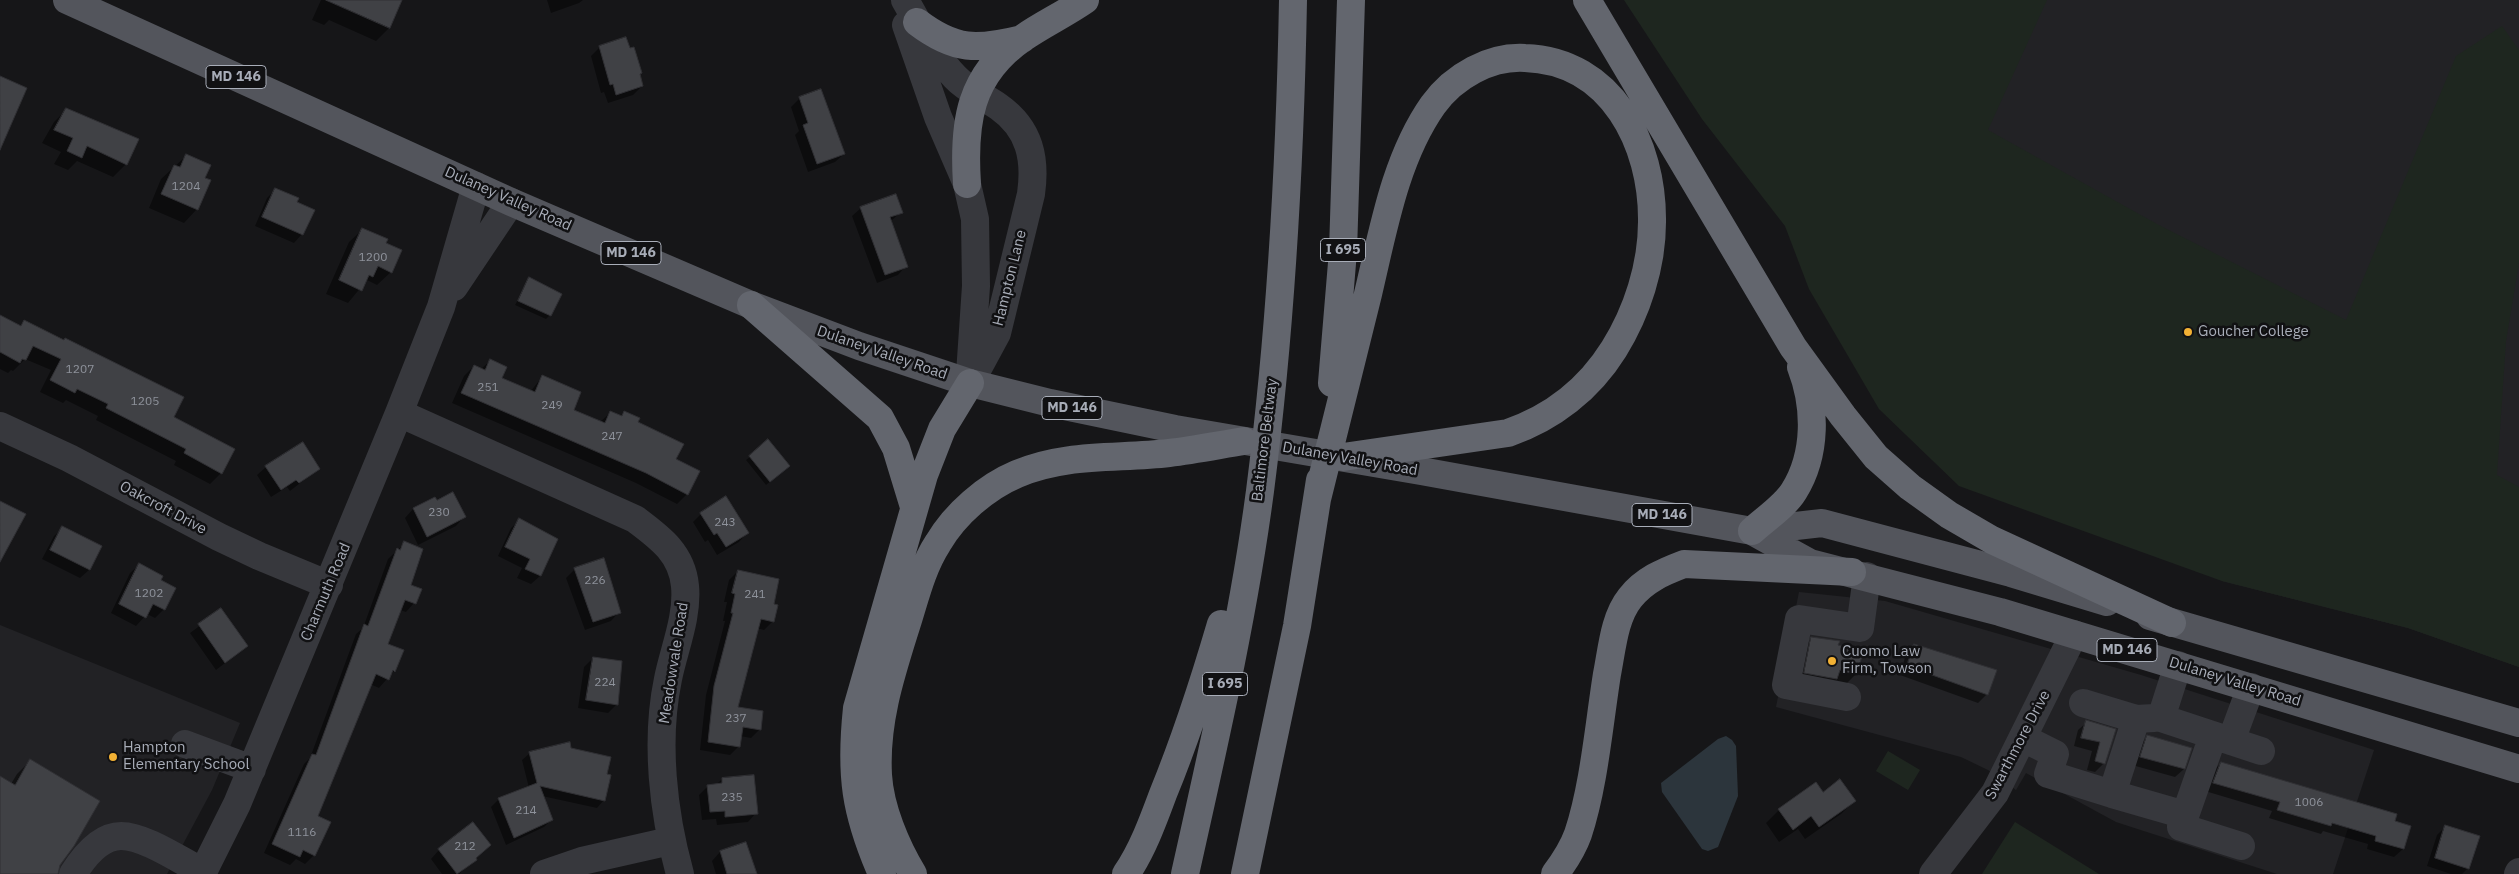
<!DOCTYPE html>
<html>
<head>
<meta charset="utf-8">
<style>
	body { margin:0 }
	canvas { display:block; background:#161618 }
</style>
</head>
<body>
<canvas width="2519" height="874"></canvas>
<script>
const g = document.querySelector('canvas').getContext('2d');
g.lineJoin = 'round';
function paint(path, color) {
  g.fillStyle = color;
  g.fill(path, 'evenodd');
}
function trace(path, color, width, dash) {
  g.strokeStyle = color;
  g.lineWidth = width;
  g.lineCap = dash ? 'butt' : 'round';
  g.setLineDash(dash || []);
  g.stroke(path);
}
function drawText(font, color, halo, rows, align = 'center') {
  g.font = font + ' "IBM Plex Sans",sans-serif';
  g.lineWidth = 5;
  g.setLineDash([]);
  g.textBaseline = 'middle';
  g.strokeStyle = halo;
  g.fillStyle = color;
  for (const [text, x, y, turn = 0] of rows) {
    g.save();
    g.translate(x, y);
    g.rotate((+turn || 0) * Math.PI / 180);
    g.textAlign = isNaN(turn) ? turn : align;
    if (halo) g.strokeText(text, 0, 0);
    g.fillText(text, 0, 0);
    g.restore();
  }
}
const built = new Path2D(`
	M1651,0H2519V667L2408,628L2222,581Z
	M1799,592L1885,601L2141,675L2374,750L2333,874H2277L2116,822L2026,773L2016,790L1988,770L1961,757L1776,707Z
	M0,625L240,723L212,790L167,874H0Z`);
const green = new Path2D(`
	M1624,0H2047L1988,130L2157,224L2346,320L2456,56L2502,26L2519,50V263L2506,341L2497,475L2519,487V667L2408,628L2222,581L1959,486L1879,409L1809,289L1785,226L1702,119Z
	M1888,751L1920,770L1908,790L1876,771Z
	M2015,822L2099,874H1982Z`);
const water = new Path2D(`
	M1726,736L1732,740L1736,746L1738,796L1718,847L1708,851L1702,849L1662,792L1661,783L1718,739Z`);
const shadow = new Path2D(`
	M321,0H401L389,28L376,41L329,20L324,25L312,20Z
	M547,0H583L579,3L551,13Z
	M600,47L639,75L642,86L633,95L608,103L604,92L601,93L591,56Z
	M800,98L844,154L835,162L808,172L795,135L799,131L791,107Z
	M67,109L126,164L113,177L77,161L68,170L54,164L61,152L42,143L54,122Z
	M186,156L204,178L197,209L184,223L149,208L161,179Z
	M276,189L295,202L302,234L294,243L255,226L267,198Z
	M861,208L901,212L890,222L906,266L898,275L877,283L852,216Z
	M363,229L384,243L391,272L377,285L367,280L348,303L326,294L349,242Z
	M530,279L550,315L546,319L515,305Z
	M0,317L19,327L25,321L127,369L182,397L172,417L221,473L210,484L174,465L176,461L96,420L98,416L66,400L63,403L40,392L51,370L25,359L13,371L11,370L8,373L0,369Z
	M490,361L500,379L530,392L542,377L573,410L600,422L611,412L621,417L625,413L636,422L687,494L677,504L636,483L452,403L464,376L474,366L481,369Z
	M750,457L784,470L766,485L746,460Z
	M266,467L318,469L290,491L287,487L271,497L257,475Z
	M435,498L436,502L464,517L456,526L418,545L405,518L413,509Z
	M701,514L747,533L739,542L717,555L708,540L705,542L693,522Z
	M520,520L557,540L540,576L531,584L517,578L522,568L498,556L511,528Z
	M63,528L101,547L89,570L80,578L42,559L54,536Z
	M405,543L409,586L414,603L406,612L400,610L386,645L394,671L379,688L370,684L317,817L314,855L305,864L296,859L290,865L264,853L304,764L310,758L356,634L363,628L388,559Z
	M139,565L159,580L164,609L155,618L147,614L136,626L111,613L130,573Z
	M575,569L619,612L611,621L585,630L566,578Z
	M738,571L772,605L773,621L764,630L757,628L737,708L760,729L751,738L740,736L739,746L730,755L700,750L706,695L725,621H723L727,602H724L729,580Z
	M221,610L247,646L216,670L190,633Z
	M1812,638L1837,646L1856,674L1843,687L1792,686L1799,651Z
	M1915,645L1996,670L1987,694L1978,703L1900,675L1906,654Z
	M593,658L617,704L608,713L578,708L584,667Z
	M2087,722L2115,730L2104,763L2095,772L2087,770L2092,751L2074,746L2078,730Z
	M2148,736L2184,769L2175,777L2132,765L2139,745Z
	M570,749L606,775L604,800L597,808L542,796L551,820L544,827L506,845L491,807L499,799L529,788L522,760L530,753Z
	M30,761L59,865L57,874H0V778L11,784L17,774Z
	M2221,763L2393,822L2403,849L2394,857L2367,849L2368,844L2323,831L2321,834L2269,818L2272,811L2205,791L2212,772Z
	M722,779L756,813L748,822L717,825L716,819L702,820L699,795L708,786L716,785Z
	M1816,783L1823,793L1854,801L1841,814L1805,839L1798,829L1779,842L1766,823L1779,810Z
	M2445,827L2468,868L2462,874H2451L2427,866L2437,835Z
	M746,844L756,874H716L712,861L720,852Z
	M490,845L459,874H442L431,859L439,850Z`);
const building = new Path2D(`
	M326,0H402L390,28Z
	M626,37L630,48L634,47L642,73L640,74L643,86L616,95L613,84L610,85L599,46Z
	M0,76L27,88L0,150Z
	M821,89L845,154L817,164L803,125L808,123L799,97Z
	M66,108L139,139L127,165L87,146L82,158L67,151L73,138L54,130Z
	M186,154L211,165L205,178L211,180L198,210L161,194L174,165L180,167Z
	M275,188L299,198L297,202L315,210L303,235L262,217Z
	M896,194L903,213L890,217L908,267L885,275L860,207Z
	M362,228L388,239L386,243L402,250L392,273L378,266L373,277L369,275L362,291L339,280Z
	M529,277L562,294L551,316L518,301Z
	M0,315L21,326L24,320L64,340L65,338L184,397L174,417L235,449L222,474L184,453L186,449L106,408L108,404L77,389L75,393L50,380L61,359L33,346L26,360L22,359L20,363L0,352Z
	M490,359L507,367L502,378L535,392L542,375L581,392L574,410L605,423L610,411L622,416L624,411L640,418L638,422L684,444L676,459L700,471L688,495L646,473L461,393L474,365L485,370Z
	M768,439L790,466L770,482L749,456Z
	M303,442L320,469L299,483L296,480L281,490L265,466Z
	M453,492L466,517L427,537L413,508L435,497L437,500Z
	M726,496L749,533L726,547L717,533L714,535L700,513Z
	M0,501L26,514L0,562Z
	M519,518L558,539L541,576L525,569L530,559L505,547Z
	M62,526L102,546L90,570L50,550Z
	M404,541L423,549L411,585L422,589L416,604L405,600L388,644L404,650L395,672L393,670L389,680L376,674L318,816L331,822L315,856L303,850L300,857L272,844L312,754L316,755L364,624L368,626L397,548L400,550Z
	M604,558L621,613L593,622L574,568Z
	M139,563L163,576L161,580L176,588L165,610L153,604L146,618L119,604Z
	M738,570L779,579L774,604L778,605L774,622L761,619L738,707L763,711L761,730L743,727L740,747L708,742L714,686L733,613H731L735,594L732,593Z
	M221,608L248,646L225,663L198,624Z
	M1811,637L1840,641L1838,645L1863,652L1857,675L1840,670L1837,679L1804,673Z
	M1914,644L1997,670L1988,695L1907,666Z
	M593,657L622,661L618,705L586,700Z
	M2086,720L2116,729L2105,764L2095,761L2100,742L2081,738Z
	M2147,735L2192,748L2185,769L2140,757Z
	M570,742L571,748L611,757L607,774L611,775L605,801L540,786L553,820L514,838L498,798L537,783L529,752Z
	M30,759L100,801L74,846L60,865L58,874H0V776L15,785Z
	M2221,762L2397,814L2395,821L2411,826L2404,849L2375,841L2376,836L2332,823L2331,826L2277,810L2280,802L2213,783Z
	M754,775L758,814L725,817V811L710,812L707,785L722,783V778Z
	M1840,779L1856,801L1819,827L1811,816L1793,830L1778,809L1816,782L1823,792Z
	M473,822L491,845L476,858L477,860L457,874L438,849Z
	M2445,825L2480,836L2469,869L2435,858Z
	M746,842L757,874H727L720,851Z`);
const minor = new Path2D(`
	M905,0C920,26 934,55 955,77C968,91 984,96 999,107C1030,129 1036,159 1031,194L997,333L970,383
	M906,25L938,117L967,184L975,219L976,286L970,374
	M454,287L511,202
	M399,413L635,519C659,537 682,553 685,586C688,617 674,649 668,679C655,741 663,813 680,874
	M0,426L69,458L219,537L259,556L329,585
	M2178,665L2161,718L2261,751
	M1847,697L1786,685L1799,619L1860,628L1867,576
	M2083,703L2136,719L2154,718
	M2136,719L2112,794L2185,815
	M2213,736L2181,827L2241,846
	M2023,738L2055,754L2048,774L2112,794
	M2231,741L2251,687
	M185,744L252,769
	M73,874C83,858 100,836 121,836C145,836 181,861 203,872
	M202,874L237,804L399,413L441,307L476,186
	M544,874L582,861L670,841
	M1933,874L1995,793L2074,634
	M2518,874L2519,872`);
const major = new Path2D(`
	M67,0L511,202L751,305L859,346L970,383L1050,403L1175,429L1421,471L1752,531L1822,523L2011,573L2107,602
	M1752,531L1810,563L2000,612L2519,769
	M2150,616L2519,723`);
const highway = new Path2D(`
	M1587,0L1793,347L1843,416L1876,457L1910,487L1949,515L1992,540L2172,623
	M917,22C955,51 977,50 1022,39
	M967,184C963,123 969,75 1023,38C1043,24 1065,14 1085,0
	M751,305L880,418L896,448L914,507
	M1332,383L1343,251L1351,0
	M1317,499C1334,431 1351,362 1368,294C1383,231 1395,159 1433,105C1454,76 1490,56 1525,58C1612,61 1653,144 1652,222C1652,266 1637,312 1614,349C1589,389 1552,418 1508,433L1343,457
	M1752,531C1765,519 1785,506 1794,491C1817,454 1816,406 1801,367
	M882,874C855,812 850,775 857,708L924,475L942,429L970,383
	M913,874C896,846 880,808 878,775C875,720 892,671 908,620C916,594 923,566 938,543C955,514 986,487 1017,474C1065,453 1118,459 1169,453C1194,450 1219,445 1244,441
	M1126,874C1142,851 1153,821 1163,794C1186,738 1204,682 1221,624
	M1185,874C1213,748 1243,620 1260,491C1281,328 1290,164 1293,0
	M1245,874L1297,626L1320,480
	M1555,874C1564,862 1573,848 1578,834C1594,786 1599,724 1607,674C1612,649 1614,618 1630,598C1644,580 1663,572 1684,564L1852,572`);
const markers = [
	[2188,332,5,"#f2b134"],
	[1832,661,5,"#f2b134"],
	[113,757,5,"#f2b134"]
];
const numberNames = [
	["1204",186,187],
	["1200",373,258],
	["1207",80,370],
	["251",488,388],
	["1205",145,402],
	["249",552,406],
	["247",612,437],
	["230",439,513],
	["243",725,523],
	["226",595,581],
	["1202",149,594],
	["241",755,595],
	["224",605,683],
	["237",736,719],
	["235",732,798],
	["1006",2309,803],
	["214",526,811],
	["1116",302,833],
	["212",465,847]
];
const shields = [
	[236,77,60],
	[1343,250,45],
	[631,253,60],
	[1072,408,60],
	[1662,515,60],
	[2127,650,60],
	[1225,684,45]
];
const shieldNames = [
	["MD 146",236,77],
	["I 695",1343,250],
	["MD 146",631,253],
	["MD 146",1072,408],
	["MD 146",1662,515],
	["MD 146",2127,650],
	["I 695",1225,684]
];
const streetNames = [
	["Dulaney Valley Road",508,199,24],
	["Hampton Lane",1010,278,-76],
	["Dulaney Valley Road",882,353,19],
	["Baltimore Beltway",1265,440,-83],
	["Dulaney Valley Road",1350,459,10],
	["Oakcroft Drive",163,508,28],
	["Charmuth Road",326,592,-67],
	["Meadowvale Road",674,663,-81],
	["Dulaney Valley Road",2235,682,17],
	["Swarthmore Drive",2018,745,-62]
];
const poiNames = [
	["Goucher College",2198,332],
	["Cuomo Law",1842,652],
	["Firm, Towson",1842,669],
	["Hampton",123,748],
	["Elementary School",123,765]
];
paint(built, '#222225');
paint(green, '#1e261f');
paint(water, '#2c353c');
paint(shadow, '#0007');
paint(building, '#404145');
trace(building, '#303034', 1);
trace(minor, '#37383d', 28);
trace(major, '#53555c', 28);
trace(highway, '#63666e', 28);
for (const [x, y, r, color] of markers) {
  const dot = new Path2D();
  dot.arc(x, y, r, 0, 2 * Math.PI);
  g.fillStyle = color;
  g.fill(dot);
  trace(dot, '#111113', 2);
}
drawText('12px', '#8e929b', null, numberNames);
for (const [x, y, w] of shields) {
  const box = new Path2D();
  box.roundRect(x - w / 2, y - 11.5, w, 23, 4);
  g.fillStyle = '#111113';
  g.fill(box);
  trace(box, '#a8adb8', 1);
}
drawText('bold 14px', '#a8adb8', null, shieldNames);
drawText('15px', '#a8adb8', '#111113', streetNames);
drawText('15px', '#a8adb8', '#111113', poiNames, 'left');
</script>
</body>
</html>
